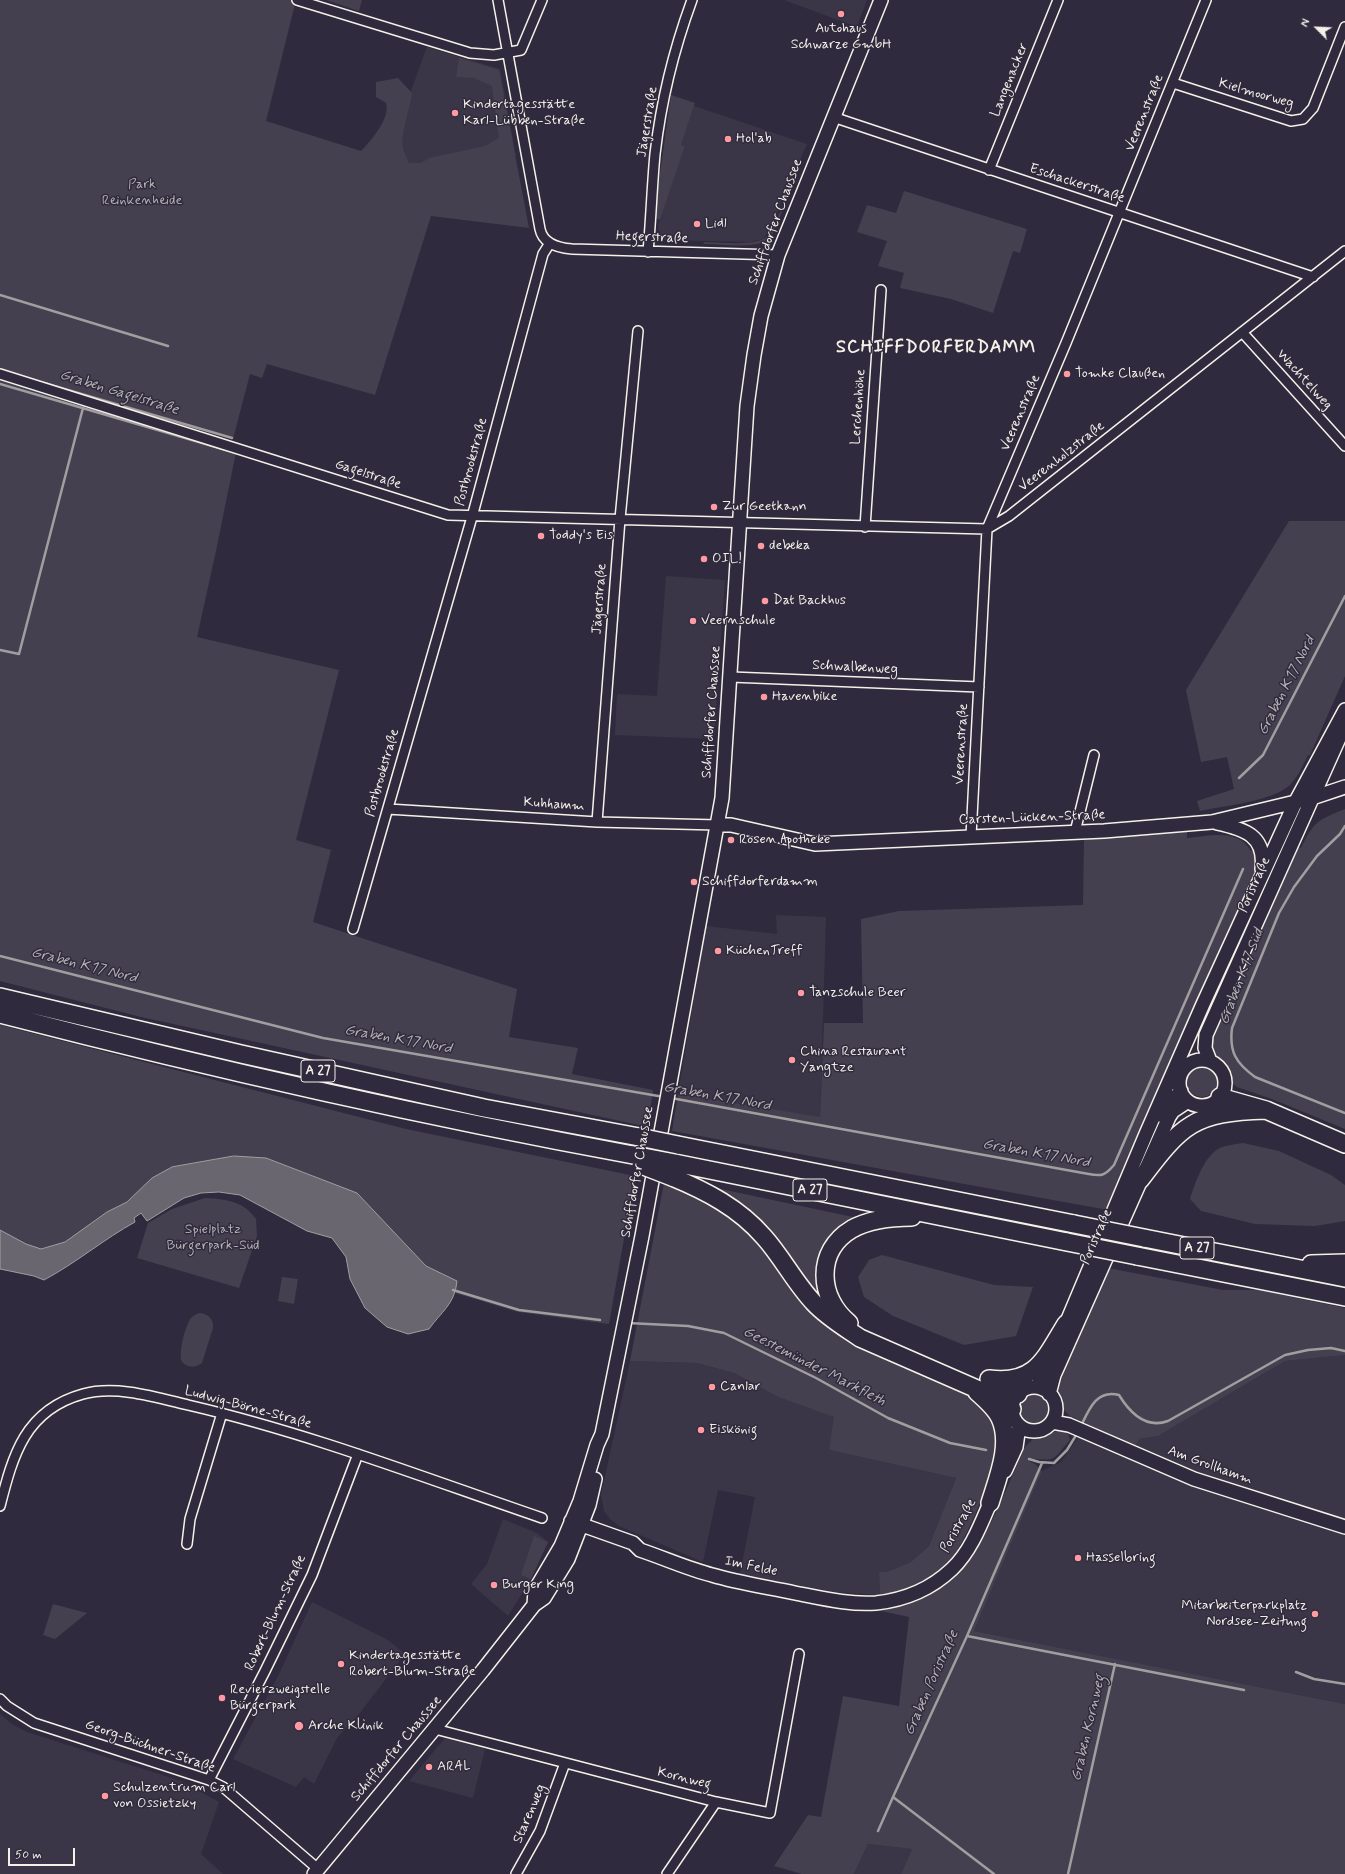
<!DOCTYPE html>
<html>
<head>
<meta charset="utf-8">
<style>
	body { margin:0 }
	#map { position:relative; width:1345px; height:1874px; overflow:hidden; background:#2f2a3d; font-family:Mynerve,sans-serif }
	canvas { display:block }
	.north { position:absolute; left:1297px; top:8px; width:40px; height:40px; -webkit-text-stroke:3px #2f2a3d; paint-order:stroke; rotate:294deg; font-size:11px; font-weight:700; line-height:16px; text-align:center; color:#f4f1e8 }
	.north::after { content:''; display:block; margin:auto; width:14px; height:18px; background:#f4f1e8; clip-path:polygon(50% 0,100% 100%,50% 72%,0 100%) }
	.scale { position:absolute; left:8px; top:1848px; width:67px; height:18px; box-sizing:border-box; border:2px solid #f4f1e8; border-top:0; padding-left:5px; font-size:12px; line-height:14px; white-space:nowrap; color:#f4f1e8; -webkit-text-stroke:3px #2f2a3d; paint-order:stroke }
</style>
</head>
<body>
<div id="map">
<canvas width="1345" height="1874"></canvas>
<div class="north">N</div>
<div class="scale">50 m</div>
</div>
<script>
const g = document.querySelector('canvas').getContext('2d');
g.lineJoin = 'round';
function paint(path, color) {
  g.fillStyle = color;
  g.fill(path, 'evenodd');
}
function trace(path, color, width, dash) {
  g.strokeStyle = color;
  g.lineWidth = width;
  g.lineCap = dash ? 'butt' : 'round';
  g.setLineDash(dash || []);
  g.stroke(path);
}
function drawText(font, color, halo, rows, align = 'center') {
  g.font = font + ' Mynerve,sans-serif';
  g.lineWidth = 3;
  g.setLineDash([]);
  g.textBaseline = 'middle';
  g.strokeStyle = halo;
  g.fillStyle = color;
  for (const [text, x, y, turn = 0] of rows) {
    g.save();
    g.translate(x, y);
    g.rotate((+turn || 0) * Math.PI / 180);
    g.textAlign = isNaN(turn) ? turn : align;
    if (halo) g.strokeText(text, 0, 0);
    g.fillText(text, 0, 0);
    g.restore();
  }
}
const built = new Path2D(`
	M784,0H867L857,27Z
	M427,47L500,69L516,156L427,172L386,159Z
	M694,106L807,144L769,230L763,239L749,242L661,240L658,226L685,146L681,145Z
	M666,576L725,580L714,739L615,735L617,694L657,696Z
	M776,915L826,917L820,1118L678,1094L706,926L777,934Z
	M1345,1355V1704L974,1631L1042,1471L1061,1462L1087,1425L1135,1447L1139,1439L1158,1436L1285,1361Z
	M630,1361L697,1363L734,1373L778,1397L835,1417L829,1450L956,1478L929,1546L911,1562L887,1572L879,1573L880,1595L835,1592L740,1574L755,1497L718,1490L703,1562L619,1526L610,1519L604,1511L601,1495Z
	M503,1519L537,1533L548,1542L531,1579L508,1616L471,1584L487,1564Z
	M312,1602L388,1640L405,1654L359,1714L337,1738L314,1784L304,1777L296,1787L233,1759L279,1674Z
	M0,1714L12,1724L27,1732L181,1781L219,1802L201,1854L223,1874H0Z
	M445,1738L485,1749L473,1798L409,1781Z
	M868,1844L912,1849L901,1874H854Z`);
const green = new Path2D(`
	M0,0H296L266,121L361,151C370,142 391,118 386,103L376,97V82L398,78L412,93C410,107 400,136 403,148C404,153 407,158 409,163H421L429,158L485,146L499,138L492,86L474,78L456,77L459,58L499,70L529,228L431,216L375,395L267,364L262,378L250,374L233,439L0,369Z
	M326,0H362L359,11Z
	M671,95L695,103L681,145L685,146L660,220L654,217Z
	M904,191L1027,229L1020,253L1013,251L993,313L951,299L900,288L904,273L878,266L887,241L857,232L867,205L896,213Z
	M788,192L790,193L770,240C751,249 724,244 703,244L704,242C717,242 758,247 767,236C777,224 782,206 788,192Z
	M0,379L236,452L216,551L197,637L339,670L296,840L331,850L313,922L517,989L509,1037L578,1048L572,1074L653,1090L648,1127L141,1017L0,981Z
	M1289,521H1345V676L1310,755H1308C1303,765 1299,775 1291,784C1275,801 1223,806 1200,811L1197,801L1234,789L1227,757L1201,762L1186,690Z
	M1345,809V1129L1272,1099L1237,1087L1231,1082L1227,1066L1213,1054L1210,1046L1211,1037L1295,846L1301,848C1314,821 1318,820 1345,809Z
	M1187,832V838C1209,836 1238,828 1251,851L1256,847L1258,877L1108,1210L672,1131L678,1094L820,1117L824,1023H863L861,919L899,911L1083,905L1084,837Z
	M1282,842L1284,843C1257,904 1231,967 1203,1028L1207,1014Z
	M0,1025L406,1129L635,1176L609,1324L518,1312L455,1293L456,1281L426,1266L357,1193L266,1158L234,1156L172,1167L127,1202L107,1212L65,1242L41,1249L0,1269Z
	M1187 1082a15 15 0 1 1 30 0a15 15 0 1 1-30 0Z
	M1243,1143L1279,1151L1331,1175L1345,1185V1221L1315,1226L1255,1224L1201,1211L1190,1199C1195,1183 1205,1153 1222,1147C1228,1145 1236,1144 1243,1143Z
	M664,1183L711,1203L732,1217L770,1256L806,1307L967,1393C976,1400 990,1410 994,1421C996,1428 998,1439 998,1445C998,1465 965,1543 952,1558C935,1577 906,1594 880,1595L879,1572H887L911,1562L929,1546L956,1478L829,1450L834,1417L778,1397L734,1373L697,1363L630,1361Z
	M716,1188L853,1217L838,1230L818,1284L821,1299L734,1200Z
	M205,1198C225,1199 244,1201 256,1219L257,1236L239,1288L137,1258L148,1223L172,1209Z
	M882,1255L994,1285L1033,1287L1016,1336L964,1345L893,1316L864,1297L858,1277L869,1260Z
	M1108,1268L1223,1290H1258L1345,1308V1355L1285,1361L1158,1436L1139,1439L1135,1447L1070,1416L1064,1410L1058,1390L1066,1366Z
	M282,1277L298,1279L294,1304L278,1301Z
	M200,1313C209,1314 214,1320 213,1328L202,1363C195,1368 188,1368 182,1362C178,1354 185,1326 191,1318C194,1315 196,1314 200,1313Z
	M1019 1409a15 15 0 1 1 30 0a15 15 0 1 1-30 0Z
	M1060,1430L1068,1433L1070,1440C1053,1459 1057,1462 1031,1458L1029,1461L1035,1464L1042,1471L974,1631L1345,1704V1874H901L912,1849L868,1844L854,1874H802L774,1866L808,1815L821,1817L843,1696L899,1706L909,1617L877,1610C889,1607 903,1605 915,1600C978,1576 999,1503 1025,1447L1033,1439Z
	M534,1536L548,1542L531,1579L521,1575Z
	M53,1604L87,1613L55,1639L43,1635Z`);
const water = new Path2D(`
	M234,1156L266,1158L357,1193L426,1266L457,1281C455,1304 441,1312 429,1329L408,1334L387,1327L365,1308L350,1279L346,1257L332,1238L307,1231L240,1195L219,1192L201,1193L184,1198L147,1221L141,1213L134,1218L135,1222C104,1239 76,1263 44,1280L34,1276L0,1269V1230L26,1244L41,1249L65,1242L107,1212L127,1202L152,1178L172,1167Z`);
const stream = new Path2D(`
	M0,295L168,346
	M44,383L232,438
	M0,384L226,450
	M0,650L19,654L83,408
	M1239,778L1263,755L1345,596
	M1345,826L1340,834L1317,856L1294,887L1279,913L1232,1028C1229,1052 1236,1063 1255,1077L1345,1113
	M0,956L323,1038L664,1097
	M671,1098L1083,1173C1100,1176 1103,1178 1114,1165L1243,869
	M453,1290L519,1310L600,1320
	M628,1323L688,1326L724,1333L816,1378L888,1418L950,1443L986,1450
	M1081,1426C1089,1409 1097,1389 1119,1395C1130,1413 1146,1429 1168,1421L1285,1355L1308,1350L1331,1348L1345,1351
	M1029,1459L1039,1462L1054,1463L1067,1450L1078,1432
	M967,1636L1244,1690
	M1296,1672L1314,1679L1345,1684
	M878,1831L893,1797
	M994,1874L893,1797L967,1636L1042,1463
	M1068,1874L1115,1664`);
const street = new Path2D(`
	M297,0L470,53L494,55L521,50L542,0
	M498,0L540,229C543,244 559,248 572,249L778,255
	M1173,83L1291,121L1303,119L1313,108L1345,27
	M833,117L1313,277
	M989,170L1058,0
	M648,252C651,219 652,186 655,154C661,102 674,49 692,0
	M1242,332L1345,446
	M0,374L448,515L987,529L1009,516L1345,251
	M865,527L881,290
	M731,677L979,687
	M388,809L597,822L718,825
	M597,822L620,519L638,331
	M1075,832L1094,755
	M971,836L987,529L1066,343L1206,0
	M353,929L472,517L543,254L550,243
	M0,1506C13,1455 25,1410 83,1394C116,1385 155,1397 188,1405C309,1433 425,1478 542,1518
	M187,1544L190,1519L222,1413
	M0,1699L7,1706L34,1723L209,1780L223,1787L318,1869
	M435,1729L716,1802L770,1813L799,1654
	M209,1780L265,1671L312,1575L358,1454
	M516,1874L540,1831L565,1763
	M667,1874L716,1802`);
const secondary = new Path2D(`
	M1217,823C1245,829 1266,836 1262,869
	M718,825H731L815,844L1104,831L1212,822L1312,798L1345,787
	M1179 1083a23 23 0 1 1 46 0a23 23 0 1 1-46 0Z
	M1210,1061L1205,1048L1206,1035L1345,725
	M1159,1115L1181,1091
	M1063,1331L1146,1134L1203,1004L1296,801L1345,710
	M1037,1387L1053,1353
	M1012 1409a22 22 0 1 1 44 0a22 22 0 1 1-44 0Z
	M1049,1394L1054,1375L1169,1117L1173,1111L1188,1101
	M1052,1422L1069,1425L1194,1479L1345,1527
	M1005,1471L1016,1447L1019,1426
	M571,1521L633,1543L640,1550C664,1558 688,1569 712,1575C739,1583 767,1587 795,1593C821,1598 849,1605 876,1603C904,1600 931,1589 952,1569C972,1550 982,1521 993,1496
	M534,1605L535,1590L561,1546L580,1501L597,1445L602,1434L642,1236L722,798L747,406L754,355L761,316L778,255L881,0
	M314,1874L483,1670L534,1605L544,1598L568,1559L589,1505L595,1479`);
const highway = new Path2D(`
	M0,997L241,1054L484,1108L639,1137
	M0,1014C209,1068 421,1116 633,1155
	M1220,1097L1266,1110L1345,1144
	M678,1145L1074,1224
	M675,1163L1067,1242
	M672,1177C706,1191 739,1208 764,1237C782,1257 795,1283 814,1303C827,1317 844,1327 860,1338L1002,1400L1012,1409
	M1140,1180C1182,1124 1194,1112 1266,1110
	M1144,1238L1345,1278
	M1137,1256L1345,1297
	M1311,1264L1345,1263
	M849,1323C818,1298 815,1251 852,1229C870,1219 892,1217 912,1217
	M989,1379C1036,1385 1045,1358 1066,1324
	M990,1386L1018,1394
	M977,1392C985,1399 996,1409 1000,1418C1012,1444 998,1477 990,1503`);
const highwayBridge = new Path2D(`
	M639,1137L678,1145
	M633,1155L675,1163
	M641,1165L672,1177
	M1074,1224L1144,1238
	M1067,1242L1137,1256`);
const markers = [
	[841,14,4,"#ff9aa2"],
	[455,113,4,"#ff9aa2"],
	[728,139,4,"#ff9aa2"],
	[697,224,4,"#ff9aa2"],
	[1067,374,4,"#ff9aa2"],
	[714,507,4,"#ff9aa2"],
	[541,536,4,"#ff9aa2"],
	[761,546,4,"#ff9aa2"],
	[704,559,4,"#ff9aa2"],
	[765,601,4,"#ff9aa2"],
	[693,621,4,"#ff9aa2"],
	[764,697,4,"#ff9aa2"],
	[731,840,4,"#ff9aa2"],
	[694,882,4,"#ff9aa2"],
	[718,951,4,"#ff9aa2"],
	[801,993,4,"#ff9aa2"],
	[792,1060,4,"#ff9aa2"],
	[712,1387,4,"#ff9aa2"],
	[701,1430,4,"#ff9aa2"],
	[1078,1558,4,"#ff9aa2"],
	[494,1585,4,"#ff9aa2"],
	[1315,1614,4,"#ff9aa2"],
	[341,1664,4,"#ff9aa2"],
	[222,1698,4,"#ff9aa2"],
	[299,1726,5,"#ff9aa2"],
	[429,1767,4,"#ff9aa2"],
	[105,1796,4,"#ff9aa2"]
];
const shields = [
	[318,1071,34],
	[810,1190,34],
	[1197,1248,34]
];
const shieldNames = [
	["A 27",318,1071],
	["A 27",810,1190],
	["A 27",1197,1248]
];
const poiNames = [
	["Autohaus",841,29,"center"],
	["Schwarze GmbH",841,45,"center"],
	["Kindertagesstätte",463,105],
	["Karl-Lübben-Straße",463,121],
	["Hol'ab",736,139],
	["Lidl",705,224],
	["Tomke Claußen",1075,374],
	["Zur Geetkann",722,507],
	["Toddy's Eis",549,536],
	["debeka",769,546],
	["OIL!",712,559],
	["Dat Backhus",773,601],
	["Veernschule",701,621],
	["Havenbike",772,697],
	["Rosen Apotheke",739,840],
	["Schiffdorferdamm",702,882],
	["KüchenTreff",726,951],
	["Tanzschule Beer",809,993],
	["China Restaurant",800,1052],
	["Yangtze",800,1068],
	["Canlar",720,1387],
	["Eiskönig",709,1430],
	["Hasselbring",1086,1558],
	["Burger King",502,1585],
	["Mitarbeiterparkplatz",1307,1606,"right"],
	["Nordsee-Zeitung",1307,1622,"right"],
	["Kindertagesstätte",349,1656],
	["Robert-Blum-Straße",349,1672],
	["Revierzweigstelle",230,1690],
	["Bürgerpark",230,1706],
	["Arche Klinik",308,1726],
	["ARAL",437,1767],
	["Schulzentrum Carl",113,1788],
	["von Ossietzky",113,1804]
];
const streetNames = [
	["Langenacker",1010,80,-68],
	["Kielmoorweg",1256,94,16],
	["Veerenstraße",1145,113,-68],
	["Jägerstraße",648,122,-81],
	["Eschackerstraße",1077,184,18],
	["Schiffdorfer Chaussee",776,222,-70],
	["Hegerstraße",652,238,2],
	["Wachtelweg",1304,380,48],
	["Lerchenhöhe",859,407,-86],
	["Veerenstraße",1021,413,-67],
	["Veerenholzstraße",1062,457,-38],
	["Postbrookstraße",472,462,-75],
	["Gagelstraße",368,475,18],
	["Jägerstraße",600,599,-86],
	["Schwalbenweg",855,668,3],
	["Schiffdorfer Chaussee",712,712,-86],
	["Veerenstraße",962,744,-87],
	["Postbrookstraße",383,773,-74],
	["Kuhhamm",554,805,4],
	["Carsten-Lücken-Straße",1032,818,-2],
	["Poristraße",1255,885,-66],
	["Schiffdorfer Chaussee",638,1172,-80],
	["Poristraße",1097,1237,-66],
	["Ludwig-Börne-Straße",248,1408,15],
	["Am Grollhamm",1210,1466,20],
	["Poristraße",959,1526,-61],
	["Im Felde",751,1567,12],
	["Robert-Blum-Straße",276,1613,-65],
	["Georg-Büchner-Straße",150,1747,19],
	["Schiffdorfer Chaussee",397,1749,-50],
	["Kornweg",684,1779,14],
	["Starenweg",530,1814,-67]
];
const parkNames = [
	["Park",142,185],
	["Reinkenheide",142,201],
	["Spielplatz",213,1230],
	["Bürgerpark-Süd",213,1246]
];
const waterNames = [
	["Graben Gagelstraße",119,393,17],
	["Graben K17 Nord",1287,686,-63],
	["Graben K17 Nord",84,966,14],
	["Graben K17 Süd",1242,977,-69],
	["Graben K17 Nord",398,1040,10],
	["Graben K17 Nord",717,1097,10],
	["Graben K17 Nord",1036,1154,10],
	["Geestemünder Markfleth",814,1367,27],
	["Graben Poristraße",932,1683,-66],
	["Graben Kornweg",1089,1728,-77]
];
const districtNames = [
	["SCHIFFDORFERDAMM",936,348]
];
paint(built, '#3b3647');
paint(green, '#454050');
paint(water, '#6a6670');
trace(water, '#a19ea0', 1);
trace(stream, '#a19ea0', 2.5);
trace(street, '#f4f1e8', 12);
trace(secondary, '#f4f1e8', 16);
trace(highway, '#f4f1e8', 20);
trace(street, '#2f2a3d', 9);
trace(secondary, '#2f2a3d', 13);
trace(highway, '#2f2a3d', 17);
trace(highwayBridge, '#f4f1e8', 20, []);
trace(highwayBridge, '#2f2a3d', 17);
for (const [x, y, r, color] of markers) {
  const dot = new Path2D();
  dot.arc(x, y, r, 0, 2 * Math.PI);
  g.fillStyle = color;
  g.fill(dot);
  trace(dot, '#2f2a3d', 1.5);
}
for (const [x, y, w] of shields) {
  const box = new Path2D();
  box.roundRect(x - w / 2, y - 11, w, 22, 3);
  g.fillStyle = '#2f2a3d';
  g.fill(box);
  trace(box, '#f4f1e8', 1);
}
drawText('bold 13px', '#f4f1e8', null, shieldNames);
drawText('14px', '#f4f1e8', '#2f2a3d', poiNames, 'left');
drawText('14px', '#f4f1e8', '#2f2a3d', streetNames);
drawText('14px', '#b7b3b3', '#2f2a3d', parkNames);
drawText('italic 15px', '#b6b2b2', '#2f2a3d', waterNames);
g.letterSpacing = '1px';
drawText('bold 18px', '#f4f1e8', '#2f2a3d', districtNames);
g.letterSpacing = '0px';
</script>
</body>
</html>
